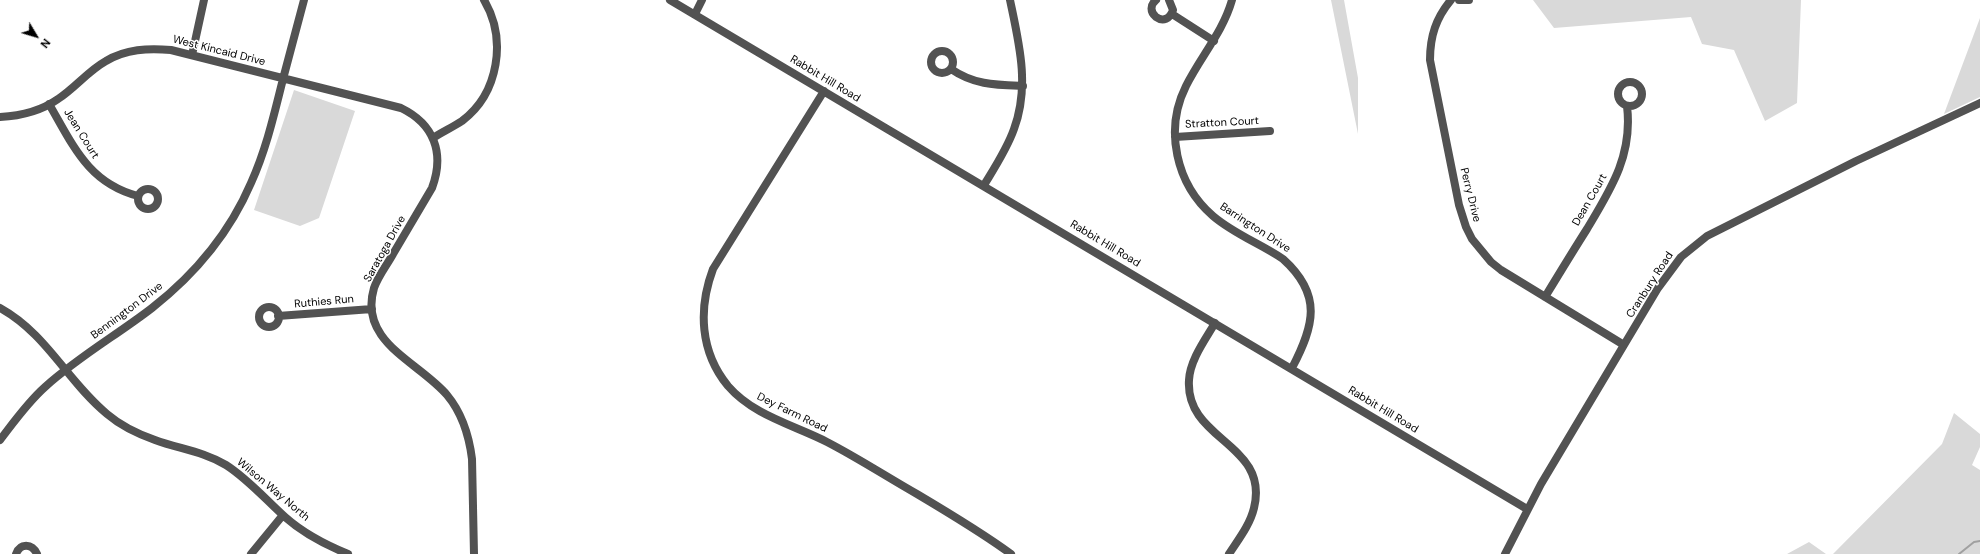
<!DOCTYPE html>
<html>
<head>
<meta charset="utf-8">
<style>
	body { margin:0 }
	#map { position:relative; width:1980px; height:554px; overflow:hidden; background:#fff; font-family:"DM Sans",sans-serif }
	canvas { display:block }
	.north { position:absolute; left:16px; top:16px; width:40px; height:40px; -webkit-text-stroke:3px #fff; paint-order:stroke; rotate:128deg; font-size:11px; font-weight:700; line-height:16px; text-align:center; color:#000 }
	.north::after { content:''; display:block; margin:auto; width:14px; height:18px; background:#000; clip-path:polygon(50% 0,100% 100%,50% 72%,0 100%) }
</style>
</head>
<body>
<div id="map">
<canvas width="1980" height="554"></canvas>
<div class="north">N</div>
</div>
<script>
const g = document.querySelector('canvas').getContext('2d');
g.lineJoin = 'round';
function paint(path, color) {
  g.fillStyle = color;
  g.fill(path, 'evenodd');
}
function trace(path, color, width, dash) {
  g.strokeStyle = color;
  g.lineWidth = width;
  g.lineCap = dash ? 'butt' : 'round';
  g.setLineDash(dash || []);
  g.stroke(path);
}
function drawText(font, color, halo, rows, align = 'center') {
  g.font = font + ' "DM Sans",sans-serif';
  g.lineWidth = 3;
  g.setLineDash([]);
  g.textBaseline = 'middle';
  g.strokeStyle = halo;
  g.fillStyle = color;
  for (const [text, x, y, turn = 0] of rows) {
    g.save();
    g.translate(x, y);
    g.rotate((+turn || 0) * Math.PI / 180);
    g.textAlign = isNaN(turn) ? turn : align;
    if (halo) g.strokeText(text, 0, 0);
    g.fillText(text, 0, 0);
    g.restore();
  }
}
const green = new Path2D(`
	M1331,0H1344L1358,78V134Z
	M1533,0H1801L1797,103L1765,121L1734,50L1702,44L1691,17L1554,28Z
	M1980,18V97L1944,114Z
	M294,90L355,111L319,218L300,226L254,210Z
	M1954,413L1980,434V447L1972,465L1980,470V554H1833L1942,444Z
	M1809,542L1826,554H1787Z`);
const stream = new Path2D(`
	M1959,554L1974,542L1980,541`);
const minor = new Path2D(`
	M670,0L1527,509
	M1156,0C1150,5 1150,12 1156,17C1163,22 1170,19 1173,10L1169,0
	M1232,0C1223,32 1201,56 1186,86C1164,130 1176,184 1213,216C1234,234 1261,244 1283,259C1323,295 1314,326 1292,368
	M1451,0C1436,18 1430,36 1430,60L1459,205L1466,227L1472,239L1491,262L1501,270L1624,345
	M1459,0H1469
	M695,14L702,0
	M1172,14L1214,41
	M931 62a11 11 0 1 1 22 0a11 11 0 1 1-22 0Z
	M192,55L204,0
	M951,69C974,85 996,85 1023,86
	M1618 94a12 12 0 1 1 24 0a12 12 0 1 1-24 0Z
	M824,91L713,269C698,309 700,352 728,386C754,416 794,425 827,442C858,458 887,477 917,494C949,513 981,532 1011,554
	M49,104C73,145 88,183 138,196
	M0,117C20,116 41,111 58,99C75,88 88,71 106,61C126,49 148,48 171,50L401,108C434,124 445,153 432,188C419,210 406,232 393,254C387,265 378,276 374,288C358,342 419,362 447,395C462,413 469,435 472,459L474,554
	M1175,137L1270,131
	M433,138C442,132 453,127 462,121C499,93 507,39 484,0
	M984,185C995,167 1007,149 1014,129C1030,86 1019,43 1010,0
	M138 199a10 10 0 1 1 20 0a10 10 0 1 1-20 0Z
	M1545,297C1559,274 1573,251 1587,229C1611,189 1633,155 1627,106
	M259 317a10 10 0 1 1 20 0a10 10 0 1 1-20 0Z
	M0,308C47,334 67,381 107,414C121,426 138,434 155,440C179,449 203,451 226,465C248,479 266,500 285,517C303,533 326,545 348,554
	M278,316L372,309
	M1215,323C1205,340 1190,360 1189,380C1185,441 1270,443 1254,508C1250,525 1238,540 1229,554
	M0,440C14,422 27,403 45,387C78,357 117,335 152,308C194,275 230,232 251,183C266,150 274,115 283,79C290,53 297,26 304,0
	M16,554C20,543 32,543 37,554
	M251,554L283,515
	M1505,554L1541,484L1658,288L1681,257L1707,236L1856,161L1980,103`);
const streetNames = [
	["West Kincaid Drive",219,51,14],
	["Rabbit Hill Road",825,79,31],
	["Stratton Court",1222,123,-3],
	["Jean Court",81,134,58],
	["Perry Drive",1470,195,76],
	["Dean Court",1590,200,-60],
	["Barrington Drive",1255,228,33],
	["Rabbit Hill Road",1105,244,31],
	["Saratoga Drive",385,249,-61],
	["Cranbury Road",1650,285,-57],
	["Ruthies Run",324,302,-5],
	["Bennington Drive",127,311,-37],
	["Rabbit Hill Road",1383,410,31],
	["Dey Farm Road",792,413,26],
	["Wilson Way North",273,490,40]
];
paint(green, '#d9d9d9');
trace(stream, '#a0a0a0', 2);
trace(minor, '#525252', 8);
drawText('11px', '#000', '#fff', streetNames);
</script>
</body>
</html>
